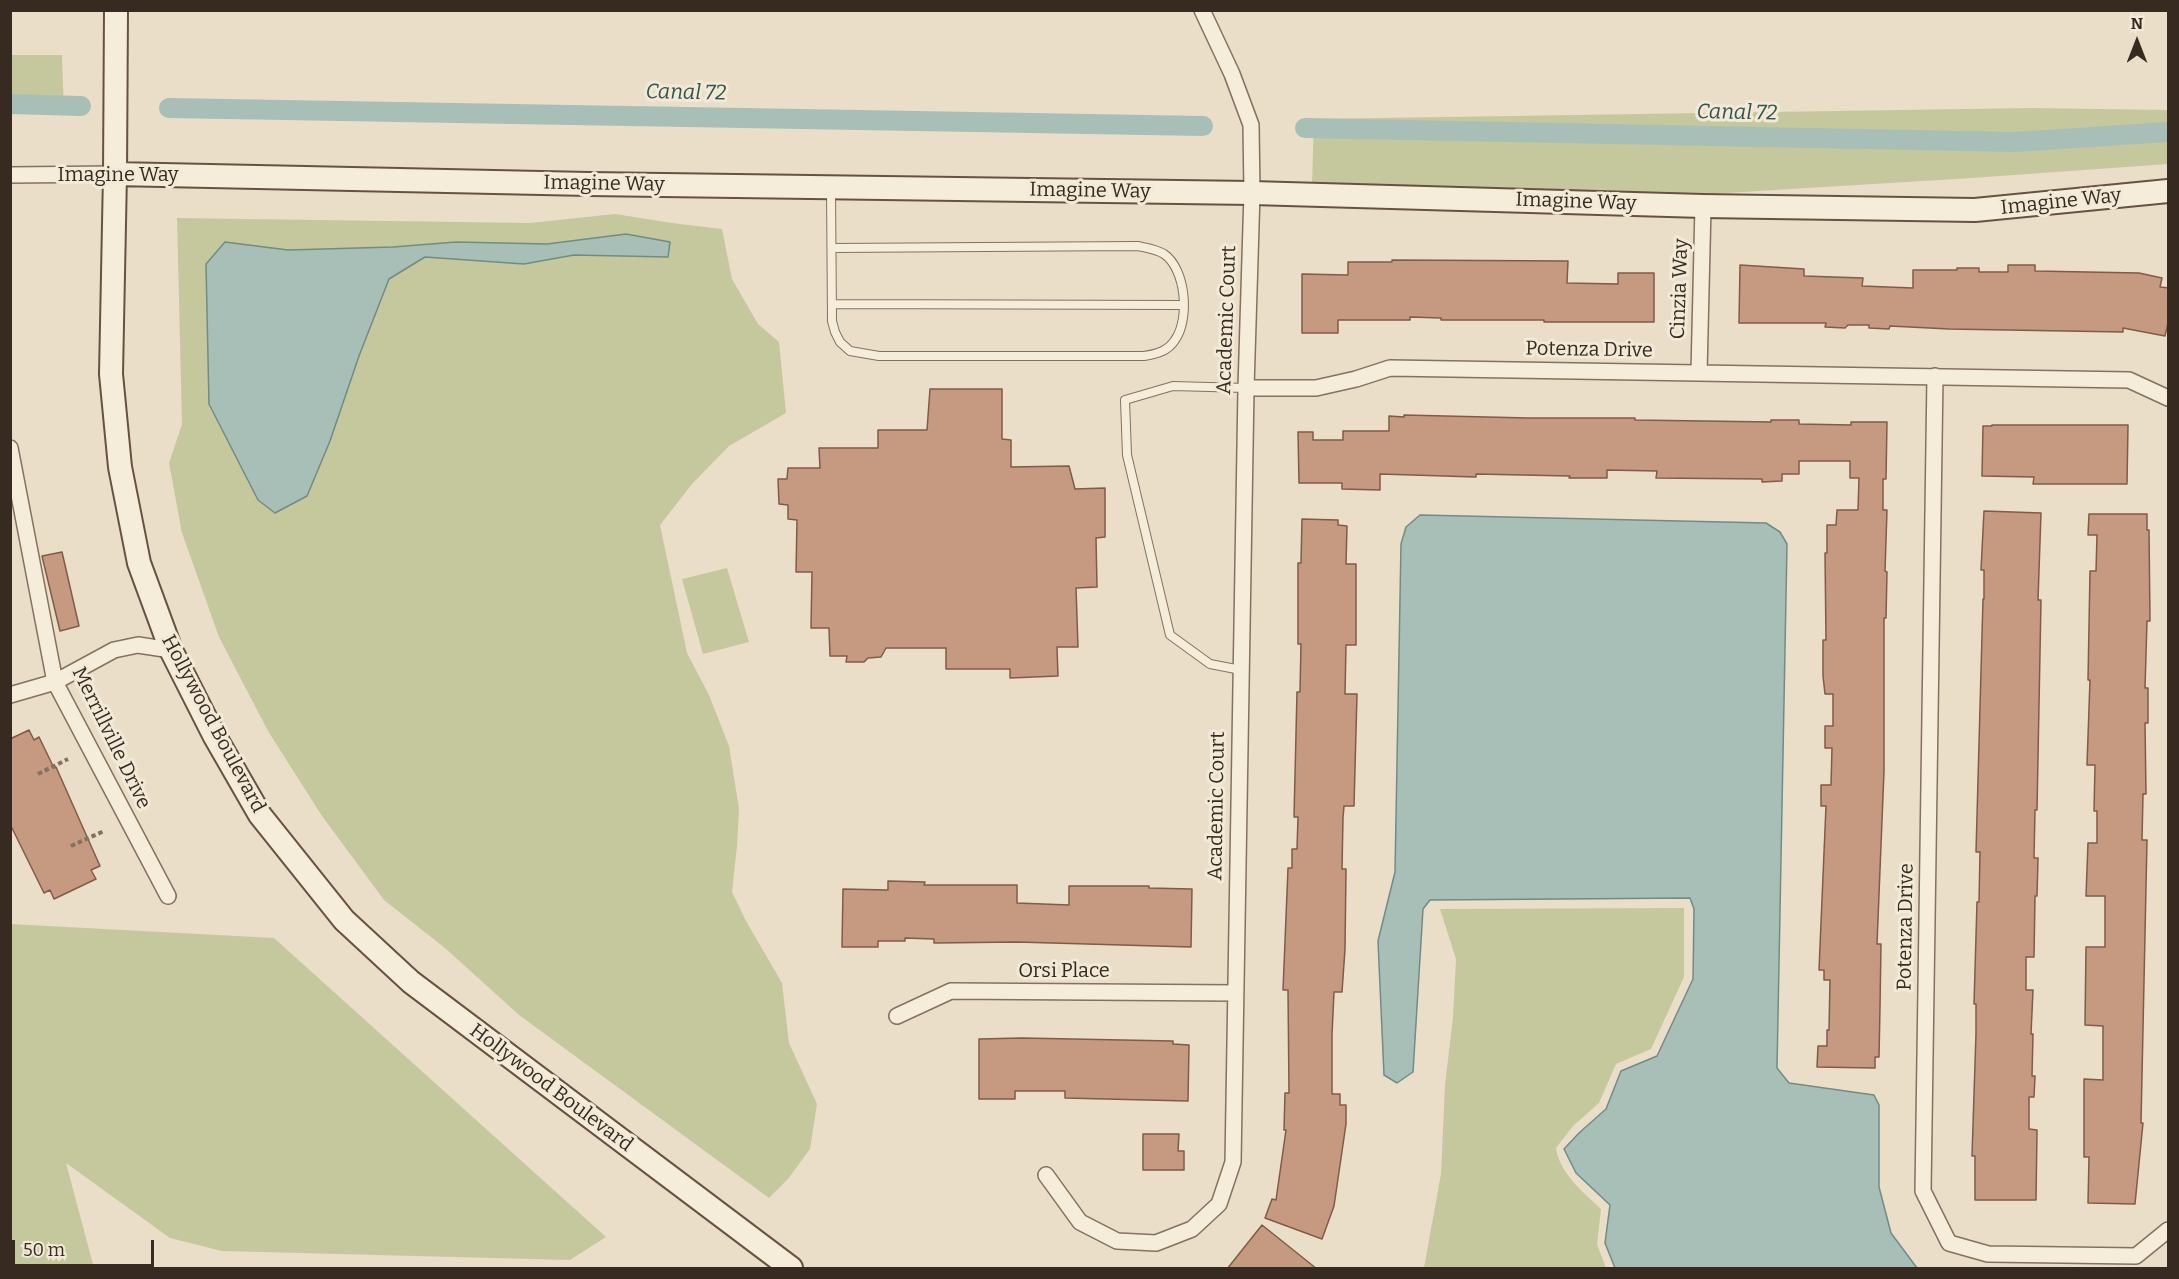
<!DOCTYPE html>
<html>
<head>
<meta charset="utf-8">
<style>
	body { margin:0 }
	#map { position:relative; width:2179px; height:1279px; overflow:hidden; background:#eadec8; font-family:Bitter,serif }
	canvas { display:block }
	.frame { position:absolute; inset:0; border:12px solid #362a21; pointer-events:none }
	.north { position:absolute; left:2107px; top:12px; width:60px; height:60px; -webkit-text-stroke:4px #f2e9d7; paint-order:stroke; rotate:0deg; font-size:16px; font-weight:700; line-height:24px; text-align:center; color:#362a21 }
	.north::after { content:''; display:block; margin:auto; width:21px; height:27px; background:#362a21; clip-path:polygon(50% 0,100% 100%,50% 72%,0 100%) }
	.scale { position:absolute; left:12px; top:1240px; width:142px; height:27px; box-sizing:border-box; border:3px solid #362a21; border-top:0; padding-left:8px; font-size:18px; line-height:21px; white-space:nowrap; color:#362a21; -webkit-text-stroke:4px #f2e9d7; paint-order:stroke }
</style>
</head>
<body>
<div id="map">
<canvas width="2179" height="1279"></canvas>
<div class="frame"></div>
<div class="north">N</div>
<div class="scale">50 m</div>
</div>
<script>
const g = document.querySelector('canvas').getContext('2d');
g.lineJoin = 'round';
function paint(path, color) {
  g.fillStyle = color;
  g.fill(path, 'evenodd');
}
function trace(path, color, width, dash) {
  g.strokeStyle = color;
  g.lineWidth = width;
  g.lineCap = dash ? 'butt' : 'round';
  g.setLineDash(dash || []);
  g.stroke(path);
}
function drawText(font, color, halo, rows, align = 'center') {
  g.font = font + ' Bitter,serif';
  g.lineWidth = 6;
  g.setLineDash([]);
  g.textBaseline = 'middle';
  g.strokeStyle = halo;
  g.fillStyle = color;
  for (const [text, x, y, turn = 0] of rows) {
    g.save();
    g.translate(x, y);
    g.rotate((+turn || 0) * Math.PI / 180);
    g.textAlign = isNaN(turn) ? turn : align;
    if (halo) g.strokeText(text, 0, 0);
    g.fillText(text, 0, 0);
    g.restore();
  }
}
const green = new Path2D(`
	M11,55H62L64,114H11Z
	M2030,108L2168,110V164L1972,178L1693,195L1312,183L1314,119Z
	M615,214L672,223L722,229L732,279L758,324L779,342L786,413L729,446L692,484L660,525L687,653L709,695L729,746L739,809L737,846L732,892L746,921L782,983L789,1043L817,1104L810,1149L788,1179L769,1198L519,1015L445,948L384,900L322,816L268,731L219,637L182,533L169,463L182,424L177,218L530,223Z
	M727,568L749,642L703,654L682,579Z
	M1684,908V977L1651,1049L1616,1064L1599,1103L1573,1126L1556,1148C1560,1174 1583,1192 1601,1209L1597,1244L1606,1268H1424L1441,1174L1445,1085L1453,1017L1456,959L1440,909Z
	M10,924L274,938L606,1237L570,1260L222,1251L170,1238L66,1163L94,1268H11Z`);
const water = new Path2D(`
	M626,234L670,242L668,257L574,255L524,264L425,257L389,279L359,356L330,441L307,496L275,513L258,500L209,404L206,264L225,242L288,250L393,247L456,242L547,244Z
	M1420,515L1766,523L1780,532L1787,544L1777,1068L1789,1083L1874,1095L1879,1105V1187L1891,1233L1917,1268H1615L1605,1243L1610,1205L1576,1173L1564,1149L1579,1133L1606,1109L1621,1071L1657,1056L1693,979L1694,909L1690,898L1430,900L1423,909L1413,1072L1397,1083L1384,1075L1378,941L1395,872L1401,544L1406,527Z`);
const canal = new Path2D(`
	M10,104L81,106
	M169,108L1203,126
	M1305,128L2014,142L2168,132`);
const building = new Path2D(`
	M1392,260L1568,261L1567,283L1618,284V273H1654V322H1544V320H1441V318L1410,317V320H1338V333H1302V274L1348,275V262H1392Z
	M1740,265L1804,269V276L1863,278L1862,286L1913,288V270H1957V268H1979V272H2008V265H2035V271L2139,273L2162,278L2160,287L2169,288V319L2165,336L2123,328V332L1949,329L1890,326L1889,329L1869,328V325H1848L1845,328L1825,327L1826,323H1739Z
	M930,389H1002V439L1011,440V467L1069,466L1075,489L1105,488V537L1096,538L1097,587L1076,588L1078,647H1057L1058,676L1010,678V669H946V648H886L881,657L868,658L864,662H846L847,656H830L829,628H811L812,572H796L797,520L788,519V505L779,504L778,479H787L788,468H820L819,448H878V430H927Z
	M1404,415L1528,418H1635V420L1771,422V420H1799V424L1851,425V422H1887L1886,479H1883V510H1887L1885,571L1887,572L1886,618H1884V771L1877,944H1881L1880,1007L1879,1057H1875V1068L1817,1067L1818,1046H1827V1030H1829L1830,980H1824V970H1819L1826,806H1821V785H1831L1832,748H1825V726H1833V694H1825L1823,676V640H1826L1825,553H1827V525H1836L1837,510H1858L1859,478H1850V461H1799V474H1782V481L1762,482V479L1656,478L1657,471L1607,470V478H1569L1570,476L1476,474V477L1380,474V490L1342,489V483H1299L1298,432H1313V440H1343V431H1389V416L1404,417Z
	M1992,425H2128L2127,484H2033L2034,477L1982,476L1983,426H1992Z
	M1984,511L2041,513L2038,600H2041L2037,810H2035L2034,858H2038L2037,896H2035L2034,957H2026V990H2033L2031,1034H2033L2032,1076H2035L2034,1097H2029V1129L2037,1130L2036,1200H1975V1156H1972L1976,1033V1004H1974L1977,902H1979L1980,852H1976L1983,599H1984V570H1981Z
	M2089,514H2147V530H2149L2150,621H2147L2145,688H2148V723H2145L2146,794H2143L2142,840H2147L2141,1123H2143L2135,1204L2088,1203L2089,1157H2084V1079L2103,1080V1026L2085,1025L2086,947H2105V896H2086L2088,843H2097V811H2094L2095,765H2087L2090,680H2088L2090,571H2096L2097,535H2088Z
	M1302,519L1338,520V525L1347,526L1346,564H1356V645H1346L1345,694H1357L1354,806H1344L1343,818L1342,869H1346L1345,949L1342,992H1334L1332,1035V1094H1340V1105H1346V1124L1334,1206L1322,1239L1265,1218L1272,1199L1276,1200L1286,1130H1284L1285,1093H1289L1288,990H1283L1288,868H1292V849H1297L1298,817H1294L1297,692H1300L1301,644H1298V563H1301Z
	M62,552L79,626L60,631L42,556Z
	M29,730L34,740L39,737L54,768L56,767L100,866L91,870L96,879L54,899L50,890L44,893L10,824V739Z
	M888,881L925,882L924,885H1017V903L1069,905V886H1149V888L1192,889L1191,947L1017,942L934,943V939L905,938V941H878V947H842L843,889L888,890Z
	M1022,1038L1173,1041V1044L1189,1045L1188,1101L1065,1098V1091H1015V1099H979V1039Z
	M1143,1134H1179L1178,1151H1184V1170H1143Z
	M1262,1225L1317,1269H1227Z`);
const path = new Path2D(`
	M38,774L68,759
	M71,846L104,831`);
const lane = new Path2D(`
	M831,189L832,321L835,332L840,342L850,351L879,356H1144C1157,354 1168,351 1175,340C1190,319 1186,269 1164,254C1156,249 1147,248 1138,246L832,248
	M832,304L1183,305
	M1241,670L1210,664L1170,635L1127,455L1125,400L1173,386L1246,388`);
const street = new Path2D(`
	M10,175L115,174
	M1699,373L1703,206
	M1935,376L1923,1191L1949,1243L1988,1254L2136,1256L2168,1230
	M1246,388H1316L1356,379L1390,368L2129,380L2168,398
	M10,448L55,682L168,896
	M10,695L55,682L114,650L138,645L171,650
	M897,1016L951,991L1235,993
	M1046,1175L1080,1222L1117,1241L1156,1243L1192,1229L1219,1204L1233,1162L1246,388L1252,193L1251,125L1232,74L1202,10`);
const secondary = new Path2D(`
	M116,10L115,174L111,374L120,467L139,563L171,650L214,735L260,815L344,920L411,982L791,1268
	M115,174L589,184L1252,193L1703,206L1975,210L2168,191`);
const streetNames = [
	["Imagine Way",118,175],
	["Imagine Way",604,184,1],
	["Imagine Way",1090,191,1],
	["Imagine Way",1576,202,2],
	["Imagine Way",2061,202,-6],
	["Cinzia Way",1680,289,-88],
	["Academic Court",1227,320,-88],
	["Potenza Drive",1589,350,1],
	["Hollywood Boulevard",213,724,62],
	["Merrillville Drive",111,738,64],
	["Academic Court",1217,806,-89],
	["Potenza Drive",1906,927,-89],
	["Orsi Place",1064,971],
	["Hollywood Boulevard",551,1088,37]
];
const waterNames = [
	["Canal 72",686,93,1],
	["Canal 72",1737,113,1]
];
paint(green, '#c5c89d');
paint(water, '#a8bfb7');
trace(water, '#708c84', 1.5);
trace(canal, '#a8bfb7', 20);
paint(building, '#c59a81');
trace(building, '#815b47', 1.5);
trace(lane, '#85715f', 10);
trace(street, '#85715f', 18);
trace(secondary, '#675242', 26);
trace(path, '#85715f', 4, [4.5, 3]);
trace(lane, '#f6ecda', 8);
trace(street, '#f6ecda', 15);
trace(secondary, '#f6ecda', 22);
drawText('20px', '#362a21', '#f2e9d7', streetNames);
drawText('italic 21px', '#325551', '#f2e9d7', waterNames);
</script>
</body>
</html>
